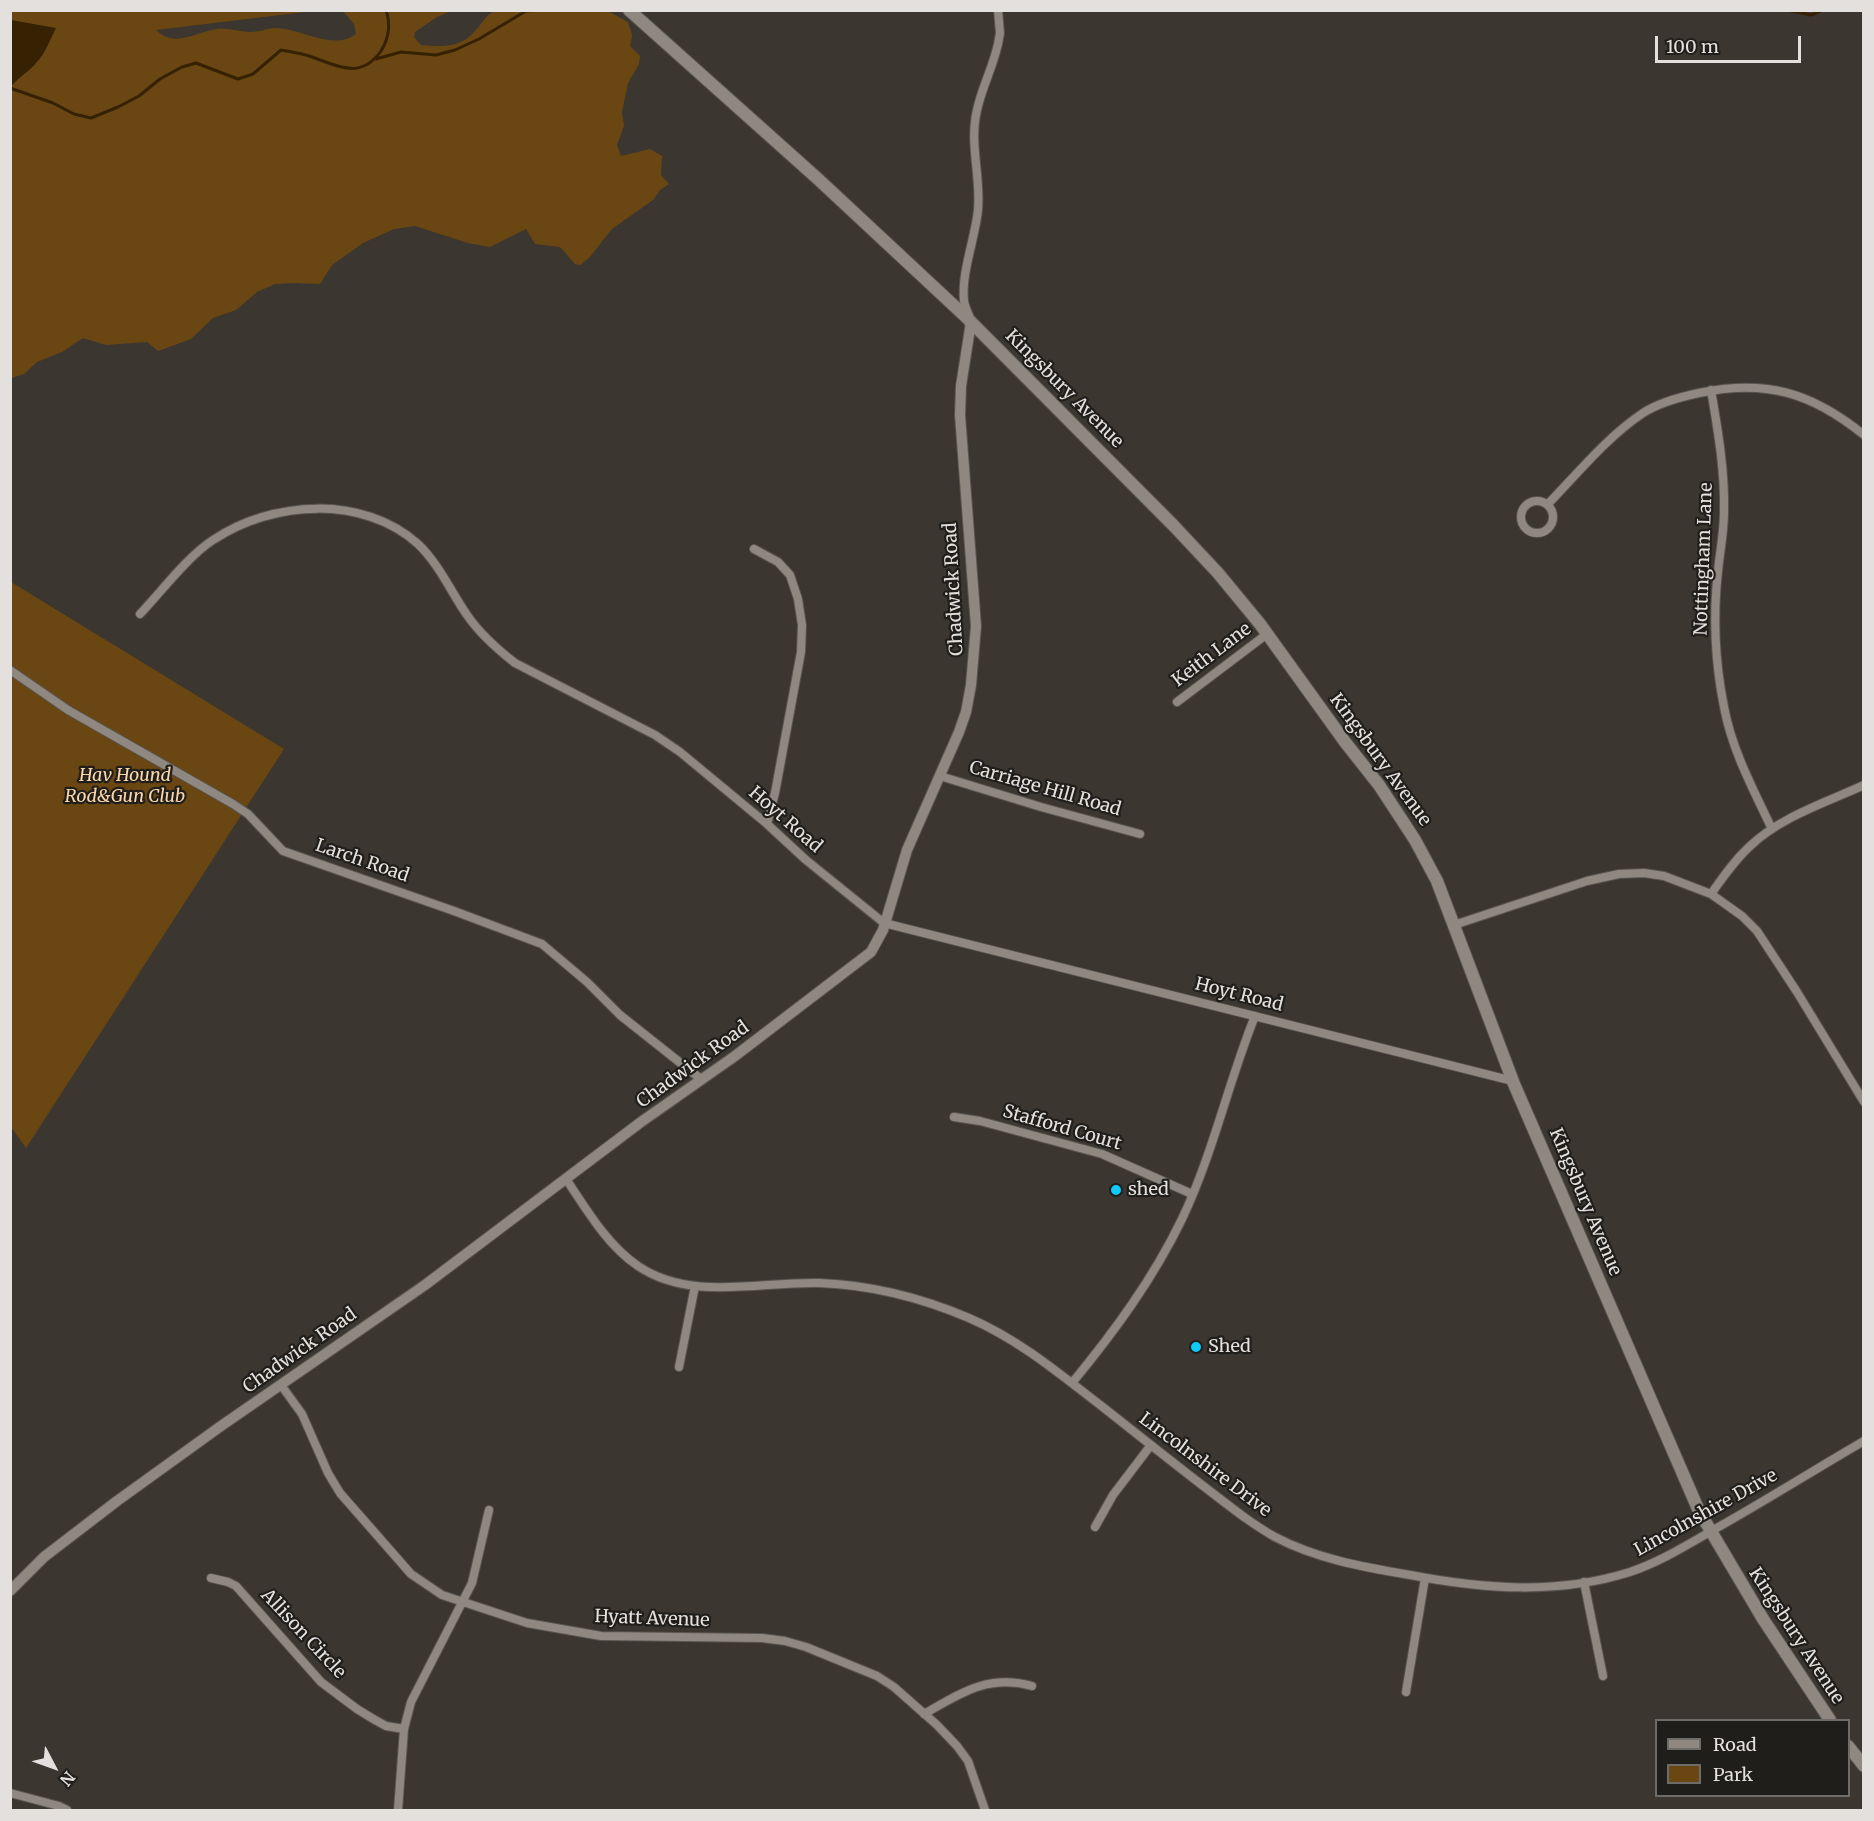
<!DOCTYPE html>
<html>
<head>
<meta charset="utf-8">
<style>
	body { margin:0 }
	#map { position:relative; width:1874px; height:1821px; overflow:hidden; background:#3b3630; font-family:Merriweather,serif }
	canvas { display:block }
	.frame { position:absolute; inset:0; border:12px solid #e4e0dd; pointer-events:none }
	.legend { position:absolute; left:1655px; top:1719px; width:195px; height:78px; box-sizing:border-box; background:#201e1b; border:2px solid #6e6c69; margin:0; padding:8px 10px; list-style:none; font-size:18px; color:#e4e0dd }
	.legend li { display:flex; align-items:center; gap:12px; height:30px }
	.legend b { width:30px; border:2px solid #6e6c69 }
	.north { position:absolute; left:24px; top:1737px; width:60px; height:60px; -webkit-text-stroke:4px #201e1b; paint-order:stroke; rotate:131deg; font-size:16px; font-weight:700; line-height:24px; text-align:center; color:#e4e0dd }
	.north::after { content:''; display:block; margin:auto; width:21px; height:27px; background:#e4e0dd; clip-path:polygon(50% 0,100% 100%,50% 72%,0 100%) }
	.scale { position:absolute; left:1655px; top:36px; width:146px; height:27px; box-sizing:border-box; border:3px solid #e4e0dd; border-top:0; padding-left:8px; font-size:18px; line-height:21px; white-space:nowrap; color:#e4e0dd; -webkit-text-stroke:4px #201e1b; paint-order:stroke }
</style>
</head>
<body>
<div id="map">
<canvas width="1874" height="1821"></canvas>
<div class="frame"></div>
<ul class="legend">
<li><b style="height:8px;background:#8e8881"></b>Road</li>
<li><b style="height:16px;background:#6a4712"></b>Park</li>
</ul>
<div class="north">N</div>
<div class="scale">100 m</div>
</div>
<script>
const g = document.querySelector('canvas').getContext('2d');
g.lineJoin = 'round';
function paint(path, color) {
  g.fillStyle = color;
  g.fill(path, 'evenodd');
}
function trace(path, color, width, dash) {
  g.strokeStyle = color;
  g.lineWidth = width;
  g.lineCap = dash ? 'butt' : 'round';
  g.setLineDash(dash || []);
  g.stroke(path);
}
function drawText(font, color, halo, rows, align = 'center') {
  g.font = font + ' Merriweather,serif';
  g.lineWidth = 4.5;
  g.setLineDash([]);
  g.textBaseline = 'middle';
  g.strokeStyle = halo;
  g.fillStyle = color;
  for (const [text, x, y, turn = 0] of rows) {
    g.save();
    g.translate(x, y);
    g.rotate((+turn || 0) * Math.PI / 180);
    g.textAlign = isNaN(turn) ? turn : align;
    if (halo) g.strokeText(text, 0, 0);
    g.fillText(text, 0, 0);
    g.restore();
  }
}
const green = new Path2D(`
	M11,11H313L156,30C175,49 197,31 218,29C229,28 240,32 251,32C258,32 266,29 274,28C299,27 332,52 356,34L354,24L343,11H451L437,17L415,32L414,37L421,45C441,47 461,48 475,31C483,23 485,15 495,11H608L628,22L632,35L630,46L640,56L639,64L628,83L622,112L624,126L617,145L621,156L650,149L662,156L661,175L669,184L660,190L653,200L612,229L589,258L580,265L575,264L560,247L535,244L526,229L490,247L468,243L415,226L394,229L363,243L332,265L320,284L294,283L275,284L257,292L236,310L213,318L191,339L158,351L147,342L106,345L83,338L62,352L37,362L24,374L11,378V87L16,78L35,65L11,46Z
	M11,582L284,749L26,1148L11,1127Z`);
const water = new Path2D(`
	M11,20L56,28C50,40 45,54 36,63C28,73 18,77 11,87Z`);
const stream = new Path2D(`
	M1787,10L1811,15L1823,10
	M376,59L401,52L436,55L455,50L479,39L526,11L549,10
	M10,88L53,103L74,114L91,118L118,107L139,96L160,79L182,67L196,63L238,79L253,74L281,50C291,52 300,53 309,56C336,65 360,81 381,51C389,38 391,25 386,10`);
const minor = new Path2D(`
	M970,318C968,313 965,307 964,301C961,273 975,239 978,210C981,176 969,144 977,110C982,87 993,67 998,44L1000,33L998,10
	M1711,390C1718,431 1725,471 1724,512C1724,532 1720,551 1718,571C1713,615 1715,662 1724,707C1732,750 1753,789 1772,829
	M1521 517a16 16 0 1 1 32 0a16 16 0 1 1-32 0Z
	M1548,504C1578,473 1607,437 1643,413C1660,402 1680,397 1699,393C1765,379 1811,392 1864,435
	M754,549L778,562L790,575L798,599L802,625L801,652L775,793L767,824
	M140,614C162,591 187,557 213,540C273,500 363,495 418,544C439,564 451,592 467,615C480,634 497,649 515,663L655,735L680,752L767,824L806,860L884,923L1513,1081
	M10,670L68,710L233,804L248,814L283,851L454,911L542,944L587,982L620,1015L702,1080
	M1177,702L1267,634
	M940,776L1041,807L1140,834
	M1711,894C1723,877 1734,861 1749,847C1780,817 1825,803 1864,785
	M1454,925L1587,881L1619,874L1644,873L1664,876L1711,894L1742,916L1757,931L1797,992L1864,1102
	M954,1117L980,1121L1102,1154L1192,1194
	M566,1179C587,1210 607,1245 638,1266C691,1302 761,1281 820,1283C871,1285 922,1298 969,1318C1020,1340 1061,1375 1104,1408C1151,1445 1197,1482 1244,1517C1254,1524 1264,1531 1275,1537C1317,1559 1363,1567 1410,1575C1483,1589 1557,1595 1630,1572C1660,1562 1687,1545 1715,1529C1765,1501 1814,1470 1864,1441
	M679,1367L695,1286
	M1072,1383C1114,1332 1153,1279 1182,1219C1213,1154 1228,1083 1255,1016
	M281,1385L302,1414L328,1473L340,1493L411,1574L442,1595L527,1623L601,1636L762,1638L785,1641L806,1647L877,1676L894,1687L937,1725L957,1746L968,1761L985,1810
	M1095,1527L1113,1495L1151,1445
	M211,1578L228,1582L236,1586L321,1682L357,1709L375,1720L386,1726L404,1729
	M1584,1582L1603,1676
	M1406,1692L1425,1578
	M924,1714C961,1693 988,1674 1032,1686
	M10,1793L59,1806L67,1810
	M398,1810L404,1729L411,1702L472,1583L489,1510`);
const tertiary = new Path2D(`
	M10,1591L44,1557L117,1501L221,1426L425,1285L641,1122L735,1056L871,952L883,930L907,850L959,732L966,712L971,685L976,626L960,415L961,386L971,322`);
const secondary = new Path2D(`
	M629,10L818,179L965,316L1173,525L1218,573L1260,624L1345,742L1379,785L1415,840L1437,881L1514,1084L1699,1511L1763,1619L1830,1720
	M1848,1746L1864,1766`);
const markers = [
	[1116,1190,6,"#0dcafa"],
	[1196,1347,6,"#0dcafa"]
];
const streetNames = [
	["Kingsbury Avenue",1064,389,45],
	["Nottingham Lane",1704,559,-88],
	["Chadwick Road",954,589,-93],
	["Keith Lane",1212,655,-37],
	["Kingsbury Avenue",1380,760,54],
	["Carriage Hill Road",1045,789,16],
	["Hoyt Road",785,820,41],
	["Larch Road",362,861,19],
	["Hoyt Road",1239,995,14],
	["Chadwick Road",693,1065,-36],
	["Stafford Court",1062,1128,16],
	["Kingsbury Avenue",1585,1202,67],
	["Chadwick Road",300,1351,-35],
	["Lincolnshire Drive",1205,1465,37],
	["Lincolnshire Drive",1706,1513,-29],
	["Hyatt Avenue",652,1619,2],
	["Allison Circle",303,1634,47],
	["Kingsbury Avenue",1796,1636,57]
];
const parkNames = [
	["Hav Hound",125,776],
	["Rod&Gun Club",125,797]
];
const poiNames = [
	["shed",1128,1190],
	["Shed",1208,1347]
];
paint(green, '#6a4712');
paint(water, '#362102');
trace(stream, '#362102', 3);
trace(minor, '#58544f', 10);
trace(tertiary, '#58544f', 12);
trace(secondary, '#58544f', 14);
trace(minor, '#8e8881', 8);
trace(tertiary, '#8e8881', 10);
trace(secondary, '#8e8881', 12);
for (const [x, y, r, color] of markers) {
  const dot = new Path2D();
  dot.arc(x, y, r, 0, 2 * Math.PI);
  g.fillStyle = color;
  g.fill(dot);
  trace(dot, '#201e1b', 2);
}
drawText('18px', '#e4e0dd', '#201e1b', streetNames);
drawText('italic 18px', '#fcd7a9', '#201e1b', parkNames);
drawText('18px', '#e4e0dd', '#201e1b', poiNames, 'left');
</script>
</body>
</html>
